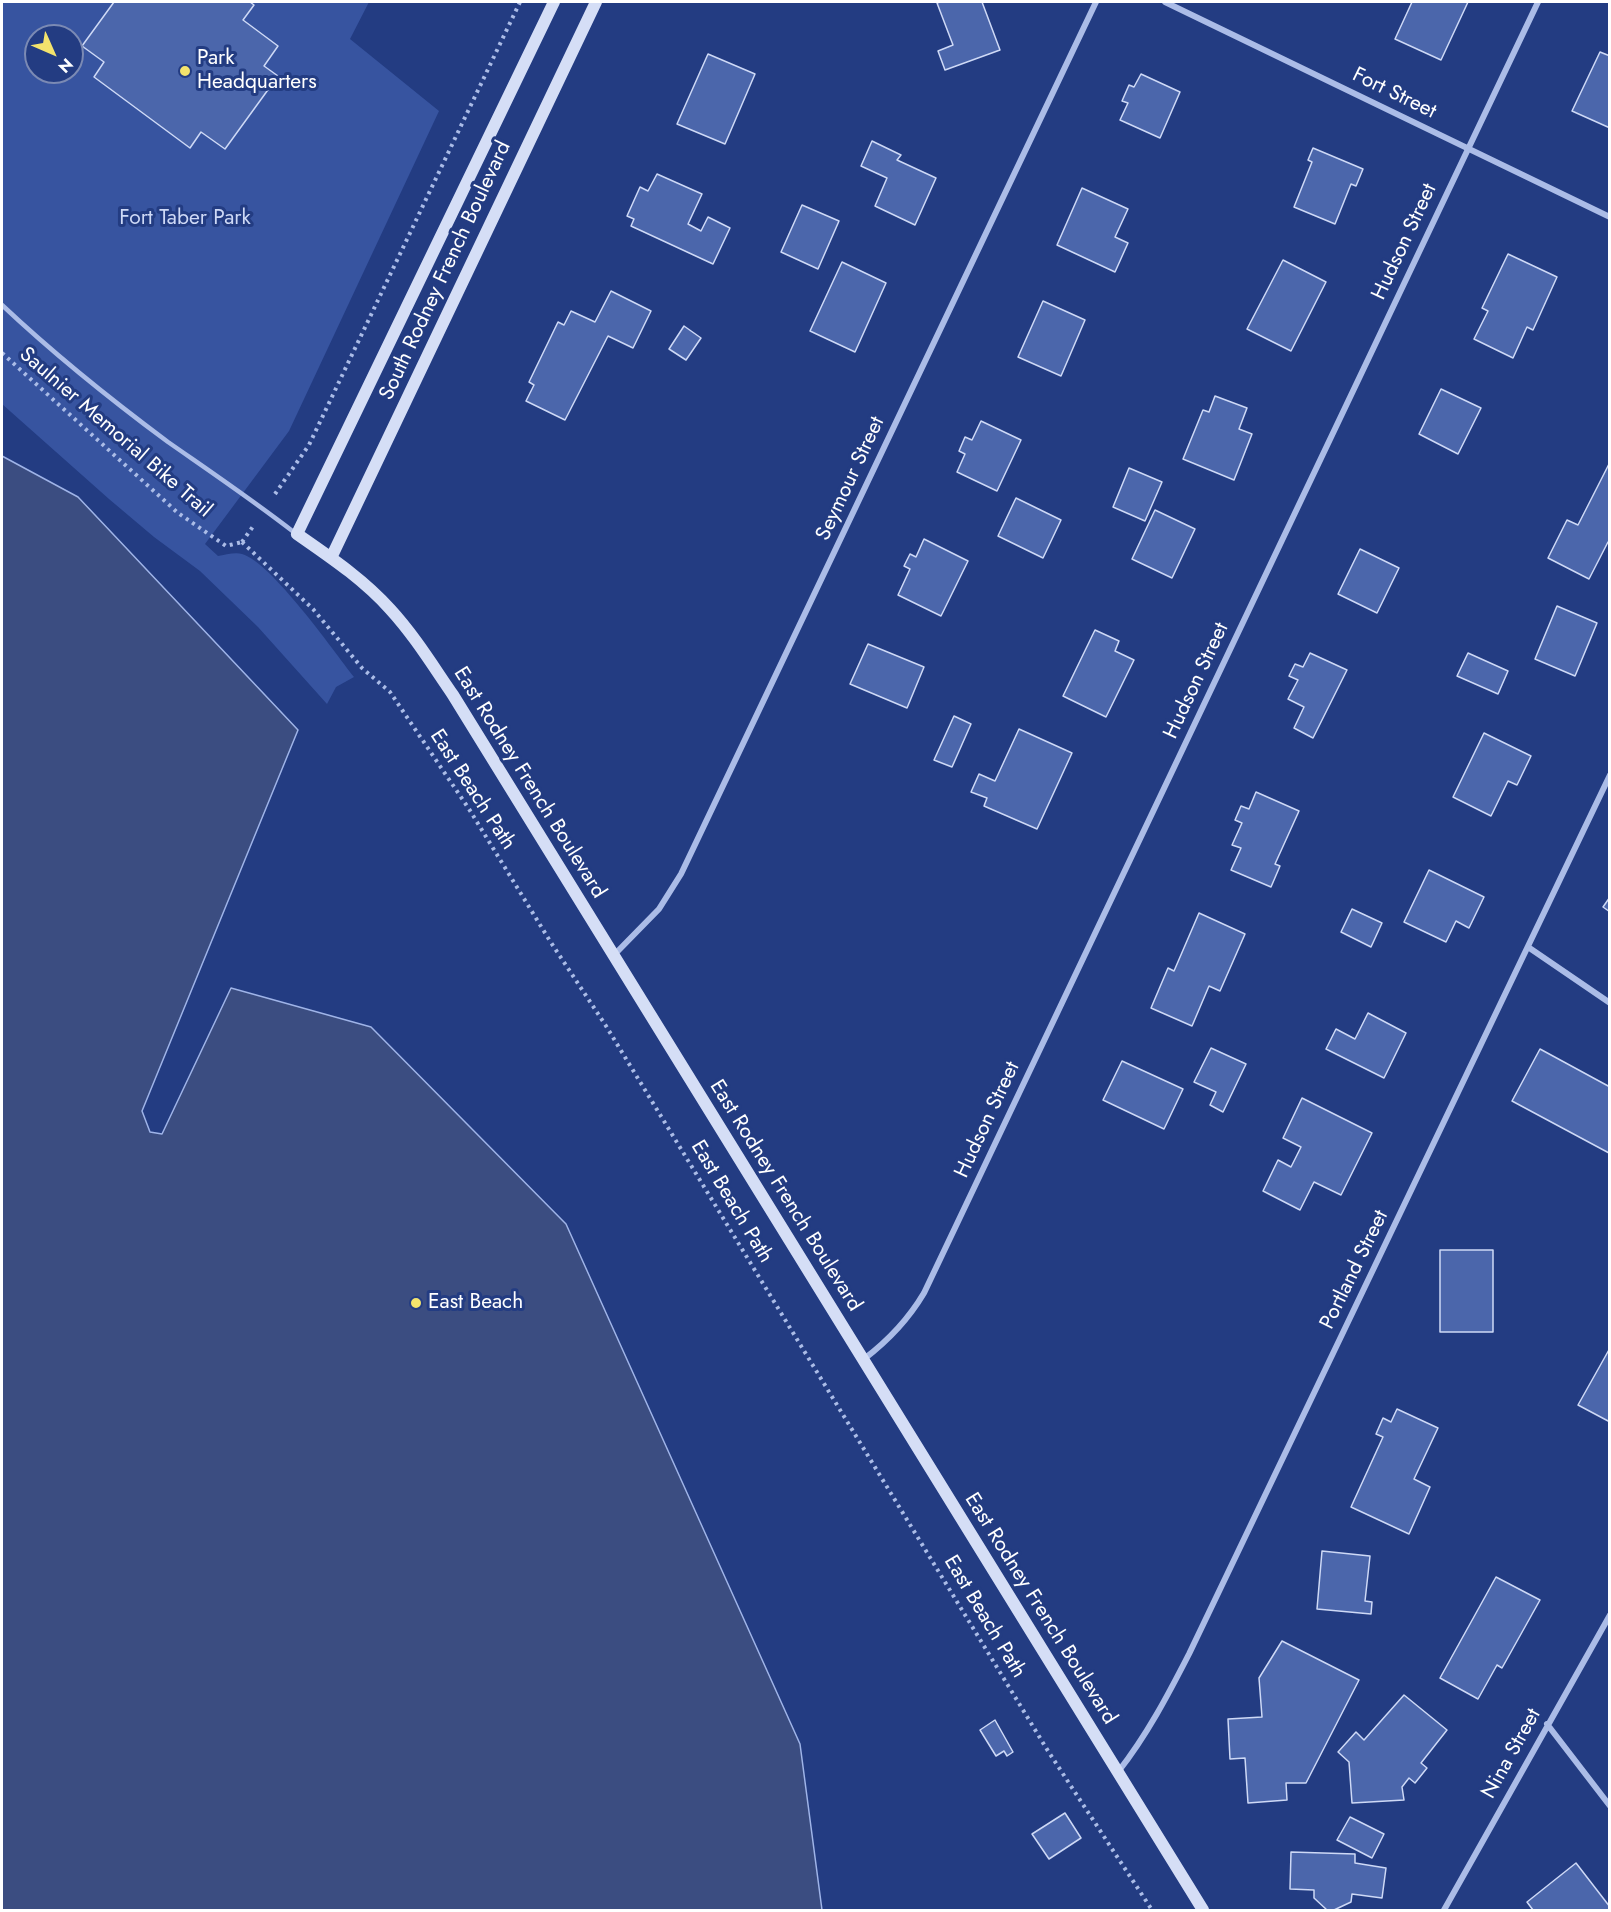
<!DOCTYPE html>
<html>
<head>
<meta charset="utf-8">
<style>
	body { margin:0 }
	#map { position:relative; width:1611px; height:1912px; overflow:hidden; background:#233c82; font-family:Jost,sans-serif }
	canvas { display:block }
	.frame { position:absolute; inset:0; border:3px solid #fff; pointer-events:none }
	.north { position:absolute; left:24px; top:24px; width:60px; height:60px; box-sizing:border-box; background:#233c82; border:2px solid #7b8ab4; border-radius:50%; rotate:135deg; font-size:16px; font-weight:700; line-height:24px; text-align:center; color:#fff }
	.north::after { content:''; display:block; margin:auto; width:21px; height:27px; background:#f3e36d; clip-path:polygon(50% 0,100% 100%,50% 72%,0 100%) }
</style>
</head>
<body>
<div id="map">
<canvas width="1611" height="1912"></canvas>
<div class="frame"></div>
<div class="north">N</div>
</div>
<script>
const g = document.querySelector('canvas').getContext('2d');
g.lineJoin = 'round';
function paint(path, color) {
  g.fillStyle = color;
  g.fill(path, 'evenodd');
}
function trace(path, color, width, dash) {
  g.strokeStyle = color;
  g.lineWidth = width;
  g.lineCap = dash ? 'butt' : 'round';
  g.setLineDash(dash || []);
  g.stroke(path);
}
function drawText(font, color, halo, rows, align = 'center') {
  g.font = font + ' Jost,sans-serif';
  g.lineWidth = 6;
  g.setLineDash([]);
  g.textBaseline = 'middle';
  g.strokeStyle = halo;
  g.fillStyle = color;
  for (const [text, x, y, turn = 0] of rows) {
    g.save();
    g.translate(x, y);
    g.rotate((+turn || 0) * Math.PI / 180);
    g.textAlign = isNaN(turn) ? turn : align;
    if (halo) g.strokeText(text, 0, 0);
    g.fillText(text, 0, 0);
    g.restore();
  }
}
const green = new Path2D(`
	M2,2H369L350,39L439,111L289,431L205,544L218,556C225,555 235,552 242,554C271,562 333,650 354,677L336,687L327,704L258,627L200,571L154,537L109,499L2,404ZM36,36H72V72H36Z`);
const water = new Path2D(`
	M2,456L78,497L298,730L142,1111L150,1132L162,1134L231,988L371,1027L566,1224L800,1744L822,1910H2Z`);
const building = new Path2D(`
	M114,2H250L254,5L243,20L278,46L264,66L278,76L225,149L201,132L190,148L94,77L104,62L82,46Z
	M940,2H982L1000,50L945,70L938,51L953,45L937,3Z
	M1412,2H1468L1441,60L1395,39Z
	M1600,52L1610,56V128L1572,111Z
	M708,54L755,74L725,144L677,124Z
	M1141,74L1180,92L1160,138L1120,120L1128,103L1122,101L1129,85L1134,87Z
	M872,141L901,155L897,160L936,178L915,225L875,206L887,178L861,166Z
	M1313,148L1363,169L1356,186L1351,184L1335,224L1294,207L1312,162L1308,160Z
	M657,174L702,194L688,224L701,231L708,217L730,228L713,264L631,226L634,219L627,216L640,187L648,191Z
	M1082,188L1128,209L1115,237L1128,243L1115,272L1057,245Z
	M802,205L839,221L818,269L781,252Z
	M1508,254L1557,277L1533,330L1527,327L1513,358L1474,339L1488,311L1482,308Z
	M1283,260L1326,282L1291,351L1247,329Z
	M842,262L886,283L855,352L810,331Z
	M611,291L651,311L633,348L608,336L565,420L526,401L534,385L529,382L558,322L564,325L571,311L595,322Z
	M1043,301L1085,320L1061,376L1018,357Z
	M684,326L701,338L686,360L669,349Z
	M1441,389L1481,408L1458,454L1419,434Z
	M1215,396L1247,408L1239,429L1252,434L1234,480L1183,459L1203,410L1209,412Z
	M981,421L1021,440L997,491L957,472L965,454L959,451L965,437L972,440Z
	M1610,462V543L1608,542L1589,579L1548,558L1567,520L1578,525Z
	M1129,468L1162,482L1145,521L1113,507Z
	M1016,498L1061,520L1043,558L998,536Z
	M1155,510L1195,529L1172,578L1132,559Z
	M924,539L968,561L941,616L898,595L910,569L904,566L910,554L916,557Z
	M1360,549L1399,568L1377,613L1338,594Z
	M1557,606L1597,623L1575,676L1535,659Z
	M1095,630L1119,641L1115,651L1134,660L1106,717L1063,696Z
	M868,644L924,667L907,708L850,684Z
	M1310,653L1347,670L1313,738L1294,728L1304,707L1288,699L1298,680L1289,676L1295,664L1303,667Z
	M1468,653L1508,671L1498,694L1457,676Z
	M954,716L971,724L952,767L934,760Z
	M1019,729L1072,753L1037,829L984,806L987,798L971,792L979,774L995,781Z
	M1484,733L1531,756L1517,785L1508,781L1491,816L1453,797Z
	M1256,792L1299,811L1275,864L1280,866L1271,887L1231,870L1241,848L1232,845L1242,823L1235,820L1241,806L1249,809Z
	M1429,870L1484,897L1469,928L1456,921L1446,942L1404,922Z
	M1610,897V912L1603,907Z
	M1352,909L1382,923L1371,947L1341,932Z
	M1199,913L1245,934L1220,991L1209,986L1192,1026L1151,1008L1168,968L1174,971Z
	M1368,1013L1406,1033L1384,1078L1326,1049L1336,1029L1355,1039Z
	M1211,1048L1246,1064L1223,1112L1210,1105L1216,1092L1194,1082Z
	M1540,1049L1610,1087L1609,1153L1512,1101Z
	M1122,1061L1183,1089L1164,1129L1103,1100Z
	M1302,1098L1372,1133L1341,1195L1314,1182L1300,1210L1263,1191L1278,1160L1291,1167L1301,1147L1283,1138Z
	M1440,1250H1493V1332H1440Z
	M1610,1348V1422L1578,1405Z
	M1397,1409L1438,1428L1414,1479L1430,1487L1409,1534L1351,1507L1383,1437L1376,1434L1383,1418L1391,1422Z
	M1322,1551L1370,1556L1365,1601L1372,1602L1371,1614L1317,1609Z
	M1496,1577L1540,1600L1502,1668L1497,1665L1478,1699L1440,1678Z
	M1282,1641L1359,1680L1306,1783H1286L1287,1800L1248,1803L1245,1758L1230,1759L1228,1719L1262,1717L1259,1678Z
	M1404,1695L1447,1730L1421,1763L1427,1768L1415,1783L1409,1778L1402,1787L1404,1800L1352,1803L1349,1762L1338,1752L1356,1732L1364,1740Z
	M995,1720L1013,1752L1007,1756L1004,1751L996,1756L980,1730Z
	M1065,1813L1081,1838L1049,1859L1032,1834Z
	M1350,1817L1384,1834L1372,1858L1337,1840Z
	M1291,1852L1355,1854V1863L1386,1868L1382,1898L1352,1894L1351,1902L1334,1910H1327L1314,1898V1890L1290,1889Z
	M1576,1863L1610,1907V1910H1533L1527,1902Z`);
const path = new Path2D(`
	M2,353L178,513L226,546L242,542
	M275,494L309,445L520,2
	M242,542L313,609L362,668L390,692L469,809L550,941L606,1026L1048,1751L1152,1910
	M242,542L254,525`);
const service = new Path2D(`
	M2,305C54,354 110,399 168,442C211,472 254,501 295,533`);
const minor = new Path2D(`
	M1165,2L1610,217
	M1528,947L1610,1003
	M614,955L659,909L681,874L1096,2
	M864,1359C889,1340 908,1320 924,1293L1538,2
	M1547,1724L1610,1806
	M1118,1772C1147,1735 1168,1695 1189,1654L1610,775
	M1444,1910L1610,1615`);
const secondary = new Path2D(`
	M554,2L297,534C330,557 363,579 390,609C414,635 433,666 453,695L1203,1910
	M331,558L596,2`);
const markers = [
	[185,71,6,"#f3e36d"],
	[416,1303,6,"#f3e36d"]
];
const poiNames = [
	["Park",197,59],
	["Headquarters",197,83],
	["East Beach",428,1303]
];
const streetNames = [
	["Fort Street",1394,94,26],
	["Hudson Street",1405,242,-65],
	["South Rodney French Boulevard",446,271,-65],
	["Saulnier Memorial Bike Trail",115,433,41],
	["Seymour Street",851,479,-65],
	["Hudson Street",1197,681,-65],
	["East Rodney French Boulevard",529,783,58],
	["East Beach Path",472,790,57],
	["Hudson Street",988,1120,-65],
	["East Rodney French Boulevard",785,1196,58],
	["East Beach Path",731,1202,59],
	["Portland Street",1355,1270,-64],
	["East Rodney French Boulevard",1040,1609,58],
	["East Beach Path",984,1617,59],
	["Nina Street",1512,1754,-61]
];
const parkNames = [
	["Fort Taber Park",185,219]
];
paint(green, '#3754a0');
paint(water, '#3b4d81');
trace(water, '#9fb4e8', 1.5);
paint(building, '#4b66ab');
trace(building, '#ced9f6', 1.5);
trace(path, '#abbce7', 4, [3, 4.5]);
trace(service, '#abbce7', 4.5);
trace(minor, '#abbce7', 6);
trace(secondary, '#d5def6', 12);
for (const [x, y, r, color] of markers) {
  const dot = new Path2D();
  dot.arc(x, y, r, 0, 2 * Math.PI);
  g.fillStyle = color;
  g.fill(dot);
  trace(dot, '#233c82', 2);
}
drawText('21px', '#fff', '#233c82', poiNames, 'left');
drawText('21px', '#fff', '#233c82', streetNames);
drawText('21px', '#ced9f6', '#233c82', parkNames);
</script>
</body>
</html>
